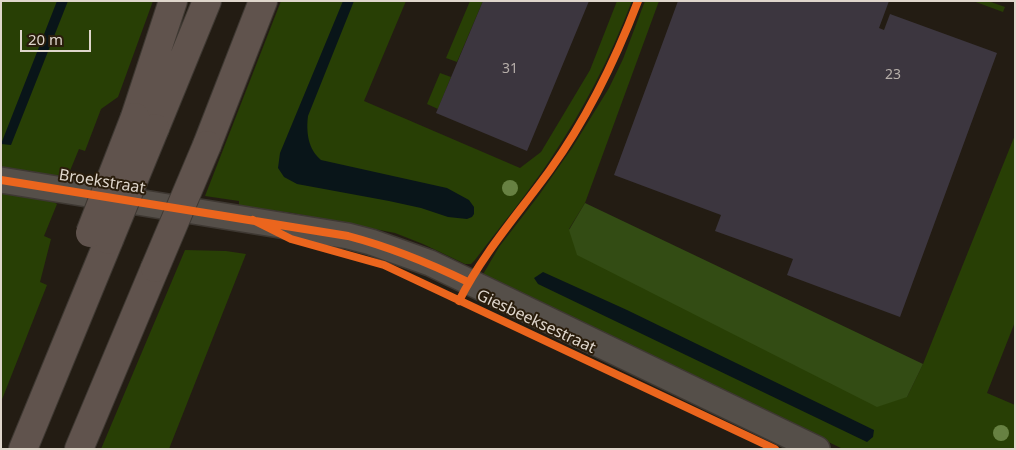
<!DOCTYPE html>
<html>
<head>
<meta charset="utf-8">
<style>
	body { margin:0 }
	#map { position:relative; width:1016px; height:450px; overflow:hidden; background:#231c13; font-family:"Noto Sans",sans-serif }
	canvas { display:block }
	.frame { position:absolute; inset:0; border:2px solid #dfd6cc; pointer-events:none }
	.scale { position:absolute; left:20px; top:30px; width:71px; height:22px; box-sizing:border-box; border:2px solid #dfd6cc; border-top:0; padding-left:6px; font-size:15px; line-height:18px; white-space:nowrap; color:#dfd6cc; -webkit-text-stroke:4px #2a1d0c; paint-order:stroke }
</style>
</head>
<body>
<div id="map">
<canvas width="1016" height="450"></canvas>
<div class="frame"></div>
<div class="scale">20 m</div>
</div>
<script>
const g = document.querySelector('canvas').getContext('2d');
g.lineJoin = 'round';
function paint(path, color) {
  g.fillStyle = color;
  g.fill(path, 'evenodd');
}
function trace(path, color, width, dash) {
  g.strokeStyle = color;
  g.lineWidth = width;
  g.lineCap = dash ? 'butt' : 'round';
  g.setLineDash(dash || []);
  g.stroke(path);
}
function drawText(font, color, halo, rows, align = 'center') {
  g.font = font + ' "Noto Sans",sans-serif';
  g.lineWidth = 4;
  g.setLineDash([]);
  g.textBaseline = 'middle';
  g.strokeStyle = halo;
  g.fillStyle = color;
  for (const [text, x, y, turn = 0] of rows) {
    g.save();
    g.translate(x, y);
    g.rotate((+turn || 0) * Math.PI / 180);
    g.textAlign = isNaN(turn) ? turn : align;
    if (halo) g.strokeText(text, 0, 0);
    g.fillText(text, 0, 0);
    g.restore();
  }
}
const green = new Path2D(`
	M1,1H153L118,97L101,109L85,151L79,149L67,178L1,168Z
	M281,1H406L364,101L520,168L541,152L590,70L617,1H632C610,58 584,109 550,160C527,194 500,227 475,260L471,264H465L423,244L395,233L293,213L239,206V201L205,196Z
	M470,1H483L457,62L446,58Z
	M645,1H659L585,203L569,229L907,397L923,364L1015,135V322L987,393L1015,405V449H843L482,276L499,247L539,195L572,148L609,88L623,59Z
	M973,1H988L1005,7L1003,12Z
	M440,73L451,77L438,109L427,104Z
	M1,190L43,196L57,204L44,236L51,239L40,282L47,285L1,402Z
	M185,250L226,251L246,254L169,449H101Z`);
const forest = new Path2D(`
	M585,203L923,364L907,397L877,407L577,255L569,230Z`);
const water = new Path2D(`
	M57,1H68L11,145L1,144Z
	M343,1H354L308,116C306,132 308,149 321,160L447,188L469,200L474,207V214L472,217L467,219L448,217L421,208L389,201L297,184L284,177L278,168L280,153Z
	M543,272L627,310L874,430L873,437L867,442L538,284L534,278Z`);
const building = new Path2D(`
	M483,1H589L527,151L436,113Z
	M678,1H889L879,28L884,30L890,14L997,53L900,317L787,275L793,259L715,231L721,215L614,175Z`);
const minor = new Path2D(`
	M1,180L348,236L371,242L430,263L817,449`);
const highway = new Path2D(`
	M135,117L173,1
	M155,128L207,1
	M207,145L263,1
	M23,449L109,240
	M79,449L155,268`);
const highwayBridge = new Path2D(`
	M90,233L135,117
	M109,240L155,128
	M155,268L207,145`);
const cycleway = new Path2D(`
	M1,180L348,236C390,247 429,263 468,282
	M253,220L291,239L384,265L775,449
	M459,301C483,253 519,213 550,170C588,117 615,61 638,1`);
const trees = [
	[510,188],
	[1001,433]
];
const numberNames = [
	["31",510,69],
	["23",893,75]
];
const streetNames = [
	["Broekstraat",102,182,9],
	["Giesbeeksestraat",536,322,25]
];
paint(green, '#283f05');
paint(forest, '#334c14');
paint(water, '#091519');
paint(building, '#3c363f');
trace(minor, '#3e3832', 28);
trace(highway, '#3e3832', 30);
trace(minor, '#554f49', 25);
trace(highway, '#60534d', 28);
trace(highwayBridge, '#3e3832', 30, []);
trace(highwayBridge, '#60534d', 28);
trace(cycleway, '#eb651d', 8);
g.fillStyle = '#678142';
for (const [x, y] of trees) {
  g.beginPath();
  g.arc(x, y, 8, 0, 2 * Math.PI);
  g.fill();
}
drawText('14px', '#b6aea9', null, numberNames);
drawText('16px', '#dfd6cc', '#2a1d0c', streetNames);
</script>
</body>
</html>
